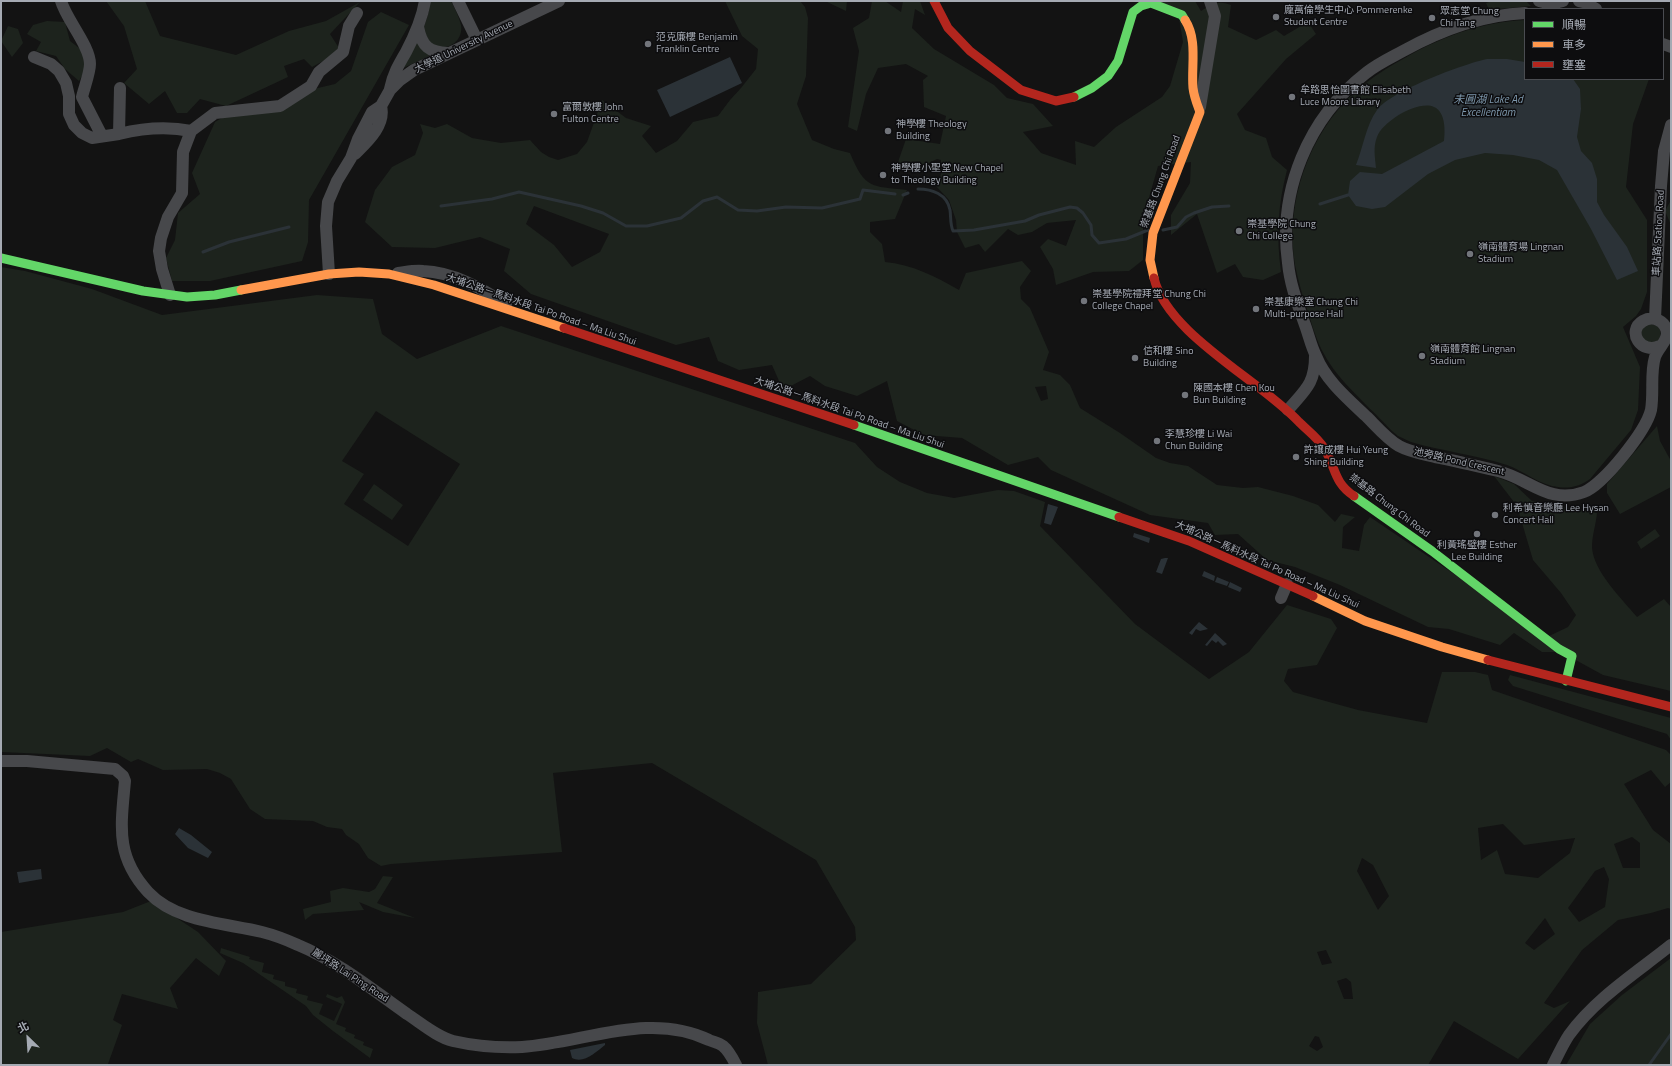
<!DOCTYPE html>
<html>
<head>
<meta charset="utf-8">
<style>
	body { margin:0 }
	#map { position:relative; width:1672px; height:1066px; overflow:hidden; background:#131313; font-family:"Titillium Web","Noto Sans TC",sans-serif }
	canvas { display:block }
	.frame { position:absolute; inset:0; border:2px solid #a5aab3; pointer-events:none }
	.legend { position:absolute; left:1524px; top:8px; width:140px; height:72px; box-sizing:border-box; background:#0d0d0f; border:1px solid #4a4c51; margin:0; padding:5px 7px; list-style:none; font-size:12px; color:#a5aab3 }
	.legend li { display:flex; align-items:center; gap:8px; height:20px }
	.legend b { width:20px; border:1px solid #4a4c51 }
	.north { position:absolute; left:8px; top:1018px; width:40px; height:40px; -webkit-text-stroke:3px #0d0d0f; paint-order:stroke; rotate:335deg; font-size:11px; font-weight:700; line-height:16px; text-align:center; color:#a5aab3 }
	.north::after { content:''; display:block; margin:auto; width:14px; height:18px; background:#a5aab3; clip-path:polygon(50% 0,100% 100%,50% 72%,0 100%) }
</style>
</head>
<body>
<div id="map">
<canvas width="1672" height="1066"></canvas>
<div class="frame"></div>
<ul class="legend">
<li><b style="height:5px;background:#63d668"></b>順暢</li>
<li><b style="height:5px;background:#ff974d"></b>車多</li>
<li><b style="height:5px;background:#b3261e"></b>壅塞</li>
</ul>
<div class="north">北</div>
</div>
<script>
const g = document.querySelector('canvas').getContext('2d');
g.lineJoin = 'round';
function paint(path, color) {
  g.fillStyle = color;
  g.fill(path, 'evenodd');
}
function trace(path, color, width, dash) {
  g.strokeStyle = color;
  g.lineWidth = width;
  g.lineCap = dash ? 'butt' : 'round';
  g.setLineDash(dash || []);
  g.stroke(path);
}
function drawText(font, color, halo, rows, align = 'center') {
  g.font = font + ' "Titillium Web","Noto Sans TC",sans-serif';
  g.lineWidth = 3;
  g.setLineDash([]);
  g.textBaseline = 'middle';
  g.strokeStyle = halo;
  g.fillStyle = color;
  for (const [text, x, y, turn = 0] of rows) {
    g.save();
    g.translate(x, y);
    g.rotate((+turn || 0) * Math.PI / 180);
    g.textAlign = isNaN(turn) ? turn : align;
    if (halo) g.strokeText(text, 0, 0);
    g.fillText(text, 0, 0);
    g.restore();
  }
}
const green = new Path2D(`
	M106,1H145L160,36L236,55L289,31L326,21L360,2L330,34L339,48L327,59L312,67L304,59L284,66L288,77L226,106L200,99L187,113H177L165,91L149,104L124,83L137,69L124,26Z
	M429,1H451C455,9 459,17 461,25C463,36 455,47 443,47C439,47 434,45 431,44L423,30L429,11Z
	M725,1H800L805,7L808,18L806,76L797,104L812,140L834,149L850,153C865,189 871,186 907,190L895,219L870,222V232L882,244L885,262C911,264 937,277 959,290L966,273L1022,261L1031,271L1020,287L1021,299L1030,308L1049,352L1043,370L1060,375L1070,385L1080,408L1120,433L1156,458L1170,463L1188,466L1217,485L1243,488L1258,487L1293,496L1318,505L1335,522L1341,514L1355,517L1343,527L1342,548L1359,551L1364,525L1370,517L1547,637L1568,627L1576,615L1561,593L1533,560L1517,506L1494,476L1514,484L1532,501L1597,513C1596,524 1592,536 1592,547C1593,571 1622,599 1637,617L1664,599L1671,607V691L1603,675L1561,652H1542L1514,633L1500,645L1449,629L1428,627L1340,585L1295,567L1267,560L1238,534L1215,535L1208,523L1150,515L1051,470L1038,457L1008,465L962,438L924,435L897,421L887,381L857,396L825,386L810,376L783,390L772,365L739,370L718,361L709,337L676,345L531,294L504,271L510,249L480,237L435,248L392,247L365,222L375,190L392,167L415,155L423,133L420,124L435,128L447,124L472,138L501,143L530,140L541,152L549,157L558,160L577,154L587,142L602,100L626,118L651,126L642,136L656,153L677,141L693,122L718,116L730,100L741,88L756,69L758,49L742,36ZM534,206L609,234L600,252L572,267L554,245L526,224ZM1046,386L1048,399L1041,401L1035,387Z
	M825,1H847L846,11Z
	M872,1H885L901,12L903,1H920L925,15L915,9L912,28L934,49L994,85L1007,98L1033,104L1053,126L1023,132L1041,153L1076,165L1075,141L1094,147L1116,127L1162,97L1170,86L1183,42L1179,18L1160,1H1195L1201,11C1212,4 1218,0 1231,5L1228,27L1256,40L1276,30L1284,36L1308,22L1316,34L1286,59L1237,114L1245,130L1266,138L1272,157L1287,170C1278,204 1276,236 1281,272L1263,280L1243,277L1235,264L1217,273L1197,214L1171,235V215L1190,183L1191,162L1158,166L1143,219V260L1129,271L1093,272L1056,285L1053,269L1040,247L1048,239L1066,246L1076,220L1047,223L1032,232L1018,235L1008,229L985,252L979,244L965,248L957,232L956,220L949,200L936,186L941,174V160L937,159L912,171L898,162L906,139L940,144L946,116L924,107L923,80L928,76L906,64L878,68L866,94L857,131L848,127L859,51L853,28L869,18Z
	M1492,1H1526L1531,6L1498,9L1490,12L1486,3Z
	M381,12L409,25L309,200L308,242L302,261L210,281H172L166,258L175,240L178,213L200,194L192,173L215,122L227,115H253L288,95L335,84L351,71L368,22Z
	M1525,20V79H1649L1633,124L1626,187L1647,220V292L1641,309L1636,316L1623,327L1640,367L1638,410L1631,430L1590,479C1580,486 1570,489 1558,487C1539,485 1524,471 1507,465C1476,455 1442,451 1411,442L1398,436L1392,431C1371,408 1338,381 1324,354C1316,340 1312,324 1307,309C1302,294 1298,280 1295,265C1285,203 1308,135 1355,92C1372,77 1390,66 1410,55C1446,35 1484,22 1525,20Z
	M47,21L65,22L70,41L83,51L86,69L79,81L65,69L56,56L36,51L41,42L27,34L33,25Z
	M8,26L18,29L23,43L12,57L1,41Z
	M415,43H418L429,54V56L401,69Z
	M1671,200V225L1665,211Z
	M1,267L25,271L92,289L162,315L317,295L373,299L382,334L417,359L501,326L855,443L877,467L900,482L927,493L954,498L998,490L1014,491L1045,502L1040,526L1135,624L1209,679L1249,652L1287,605L1331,619L1337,628L1317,665L1288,669L1284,681L1293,692L1358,710L1427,723L1442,672H1475L1488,675L1492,690L1666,750L1671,755V782L1665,787L1651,770L1624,784L1653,830L1671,844V909L1668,908L1651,913L1618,920L1582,950L1544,1003L1554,1008L1570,1001L1518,1059L1454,1021L1428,1065H768L757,1023L758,992L811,984L856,940L855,927L816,860L652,763L553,773L562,852L391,864L381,866L368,858L359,844L346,835L342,829L327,827L313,821L265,819L250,809L231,779L220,773L207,769L163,770L138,759L131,762L107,748L90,756L1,752ZM376,411L460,464L408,546L344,504L364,474L342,461ZM1503,824L1524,845L1575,838L1570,853L1538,878L1505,874L1497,850L1481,860L1478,828ZM1632,837L1640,843V868H1623L1614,844ZM1362,858L1373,865L1389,896L1378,910L1357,871ZM1604,867L1609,879L1605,907L1579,922L1568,908L1595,871ZM1545,918L1555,934L1534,950L1525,943ZM1326,950L1332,963L1322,965L1317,952ZM1346,978L1351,982L1353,999H1344L1337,981ZM1315,1036L1319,1037L1323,1047L1317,1051L1309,1046Z
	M1649,323L1659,327C1662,335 1661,340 1653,344L1641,339V329Z
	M1657,426L1660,441L1671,461V487L1620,514L1607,493V484Z
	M374,484L403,505L392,520L363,500Z
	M1655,529L1660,536L1641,549L1637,542Z
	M1510,675L1671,718V740L1667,734L1513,686L1508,680Z
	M383,876L393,877L377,903L415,918L383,912L359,902L364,910L313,914L305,920L303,909L331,902L330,891L343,888L369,892L375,889Z
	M151,901L198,932L226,961L219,976L196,958L170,988L178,1009L122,994L113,1020L122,1025L108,1064L109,1065H1V932L123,912Z
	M221,948L250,957L249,959L264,963L262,972L274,975L273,979L285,982V986L297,989L296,993L308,996L307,1000L323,1004L319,1014L334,1021L342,1004L326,997L327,994L337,998L342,996L345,1002L336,1024L346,1028L345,1031L355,1035L354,1038L364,1042L363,1045L373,1049L370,1058L333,1031L313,1015L306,1006L243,963L220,953Z
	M1671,958V1065H1566L1590,1024L1622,995Z`);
const water = new Path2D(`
	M730,57L742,83L670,117L657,90Z
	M1487,59H1507L1525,62V79H1573L1580,89L1581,109L1577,137L1581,151L1592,163L1597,179V202L1604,215L1627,247L1638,271L1617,280L1591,229L1557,170L1539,160L1513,155L1485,153L1455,160L1428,174L1385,207L1372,209L1356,206L1348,195L1350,181L1360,172L1382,174L1444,141C1445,132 1446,112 1434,107C1418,100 1383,121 1377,137C1373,147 1375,157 1376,168L1356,165C1363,148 1366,125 1377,110C1391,91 1463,64 1487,59Z
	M1048,504L1058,507L1051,525L1044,523Z
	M1134,533L1150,538L1149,543L1133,537Z
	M1165,558H1168L1162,574L1156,572L1161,559Z
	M1204,571L1215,576L1214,581L1202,576Z
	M1217,577L1229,582L1227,586L1215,582Z
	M1230,582L1242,588L1240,592L1228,587Z
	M1199,622L1208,629L1200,631L1196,629L1192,635L1189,633Z
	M1215,633L1227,644L1223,646L1218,641L1216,643L1212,640L1207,646L1205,645Z
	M179,828L191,835L212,852L208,858L188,848L175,834Z
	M41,869L42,879L19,883L17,872Z
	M605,1043V1045C596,1052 584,1064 572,1058L570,1050Z`);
const stream = new Path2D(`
	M918,189C932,189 947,194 950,210C951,217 950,224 953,231L974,230L1025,221L1039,215L1070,207L1077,208L1083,213L1091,225L1092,235L1099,243L1126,239L1148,230
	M903,195L908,193
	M1320,204L1348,195
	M441,206L492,199L519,192L581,206L603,213L626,226H647L681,218L703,201L717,197L738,210L757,211L786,207L822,208L860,199L863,190L895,194
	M1163,230L1177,227L1186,217L1194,213L1212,207L1229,206
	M203,252L229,242L289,227
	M1649,1065L1671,1034`);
const street = new Path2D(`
	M61,1C66,19 90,46 90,64C90,73 84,88 82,97L102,136
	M458,1L477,40
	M1539,1L1551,4L1563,1
	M1579,1L1584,2L1596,9
	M1525,13C1481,15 1441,30 1403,51C1390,58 1377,64 1366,73C1308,118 1278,191 1288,263C1290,285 1298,305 1305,325C1309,336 1311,346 1316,356C1326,381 1348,399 1367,417C1377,427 1387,439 1399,446C1410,452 1423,454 1435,457C1456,461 1477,466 1498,471C1530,479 1549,505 1584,492C1603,485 1646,431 1651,410C1654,393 1650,373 1655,357C1658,348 1667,342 1667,333C1666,321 1653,315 1643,321C1626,331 1641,355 1660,346
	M418,27C422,47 429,52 448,53
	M1663,44L1671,47
	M34,57L51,64L59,71L66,83L69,96V114L74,125L82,133L92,138L119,134
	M120,88L119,134C144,128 166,126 191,131
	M390,89C393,74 399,64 406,52C415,35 422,19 425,1
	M1200,107L1215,16L1210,1
	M355,154C367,142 386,125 381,106
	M398,273C406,272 415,270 423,271C453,272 481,288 506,304
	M329,274L326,226L328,202L337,181L351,158L358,139L372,112L381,106L390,90L400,80L414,70L559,1
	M170,295L162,269L159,251L161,238L168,217L182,193L183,152L191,131L215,113L280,106L311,86L319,72L343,52L349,26L357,13
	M1655,319L1661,186L1664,151L1671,125
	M1288,410C1305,390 1315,384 1315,356
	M1281,598L1287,584
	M1,761H27L115,769L123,776L125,781C121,826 115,856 148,892C176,922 225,923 262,932C274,935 287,940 298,945C337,961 373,990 407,1014C421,1023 437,1037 453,1041C475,1046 500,1048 522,1047C584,1043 649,1011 709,1040C714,1042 719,1043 723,1046C728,1050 733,1059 736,1065
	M1553,1065C1558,1055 1563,1044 1569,1035C1596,998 1636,973 1671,945`);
const fast = new Path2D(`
	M1074,97L1092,88L1108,76L1118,61L1133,12L1141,6L1151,3L1182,15L1185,20
	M1,258L143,291L187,297L215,295L241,290
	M854,425L1119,517
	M1354,496L1432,551L1559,649L1572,656L1566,681`);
const slow = new Path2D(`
	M1154,278L1150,260L1153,233L1200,112C1197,104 1194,97 1193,88C1191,66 1198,40 1185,20
	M241,290L329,274L359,272L389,274L434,285L564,328
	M1313,596L1365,621L1442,647L1488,660`);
const jam = new Path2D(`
	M934,1L948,28L970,51L1021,90L1056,101L1074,97
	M1154,278C1167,334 1260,380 1299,422C1307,430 1318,438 1324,448C1336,467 1333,482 1354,496
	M564,328L854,425
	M1119,517L1189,541L1313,596
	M1488,660L1671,707`);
const markers = [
	[1276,17,4,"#72757b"],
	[1432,18,4,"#72757b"],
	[648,44,4,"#72757b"],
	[1292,97,4,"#72757b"],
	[554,114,4,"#72757b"],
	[888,131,4,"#72757b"],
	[883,175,4,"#72757b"],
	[1239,231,4,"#72757b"],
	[1470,254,4,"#72757b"],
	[1084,301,4,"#72757b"],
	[1256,309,4,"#72757b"],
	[1422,356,4,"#72757b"],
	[1135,358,4,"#72757b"],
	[1185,395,4,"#72757b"],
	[1157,441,4,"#72757b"],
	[1296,457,4,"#72757b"],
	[1495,515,4,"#72757b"],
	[1477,534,4,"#72757b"]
];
const poiNames = [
	["龐萬倫學生中心 Pommerenke",1284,11],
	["Student Centre",1284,23],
	["眾志堂 Chung",1440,12],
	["Chi Tang",1440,24],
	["范克廉樓 Benjamin",656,38],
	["Franklin Centre",656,50],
	["牟路思怡圖書館 Elisabeth",1300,91],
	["Luce Moore Library",1300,103],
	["富爾敦樓 John",562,108],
	["Fulton Centre",562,120],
	["神學樓 Theology",896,125],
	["Building",896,137],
	["神學樓小聖堂 New Chapel",891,169],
	["to Theology Building",891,181],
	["崇基學院 Chung",1247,225],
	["Chi College",1247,237],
	["嶺南體育場 Lingnan",1478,248],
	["Stadium",1478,260],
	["崇基學院禮拜堂 Chung Chi",1092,295],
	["College Chapel",1092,307],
	["崇基康樂室 Chung Chi",1264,303],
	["Multi-purpose Hall",1264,315],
	["嶺南體育館 Lingnan",1430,350],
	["Stadium",1430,362],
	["信和樓 Sino",1143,352],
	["Building",1143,364],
	["陳國本樓 Chen Kou",1193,389],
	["Bun Building",1193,401],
	["李慧珍樓 Li Wai",1165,435],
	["Chun Building",1165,447],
	["許讓成樓 Hui Yeung",1304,451],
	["Shing Building",1304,463],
	["利希慎音樂廳 Lee Hysan",1503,509],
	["Concert Hall",1503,521],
	["利黃瑤璧樓 Esther",1477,546,"center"],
	["Lee Building",1477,558,"center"]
];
const streetNames = [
	["大學道 University Avenue",464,47,-26],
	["崇基路 Chung Chi Road",1161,182,-70],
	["車站路 Station Road",1659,233,-87],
	["大埔公路－馬料水段 Tai Po Road – Ma Liu Shui",541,310,19],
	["大埔公路－馬料水段 Tai Po Road – Ma Liu Shui",849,413,19],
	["池旁路 Pond Crescent",1459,462,13],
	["崇基路 Chung Chi Road",1389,506,37],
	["大埔公路－馬料水段 Tai Po Road – Ma Liu Shui",1267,565,24],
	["麗坪路 Lai Ping Road",350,976,33]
];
const waterNames = [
	["未圓湖 Lake Ad",1488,100],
	["Excellentiam",1488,113]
];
paint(green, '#1d231d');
paint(water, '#2b3237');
trace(stream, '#2b3237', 3);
trace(street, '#47484b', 12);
trace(fast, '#63d668', 9);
trace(slow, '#ff974d', 9);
trace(jam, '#b3261e', 9);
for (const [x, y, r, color] of markers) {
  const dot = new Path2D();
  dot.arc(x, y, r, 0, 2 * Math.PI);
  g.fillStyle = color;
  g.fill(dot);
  trace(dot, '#0d0d0f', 1.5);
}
drawText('10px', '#a5aab3', '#0d0d0f', poiNames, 'left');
drawText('10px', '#a5aab3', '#0d0d0f', streetNames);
drawText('italic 11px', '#7e98ac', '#0d0d0f', waterNames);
</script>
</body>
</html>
